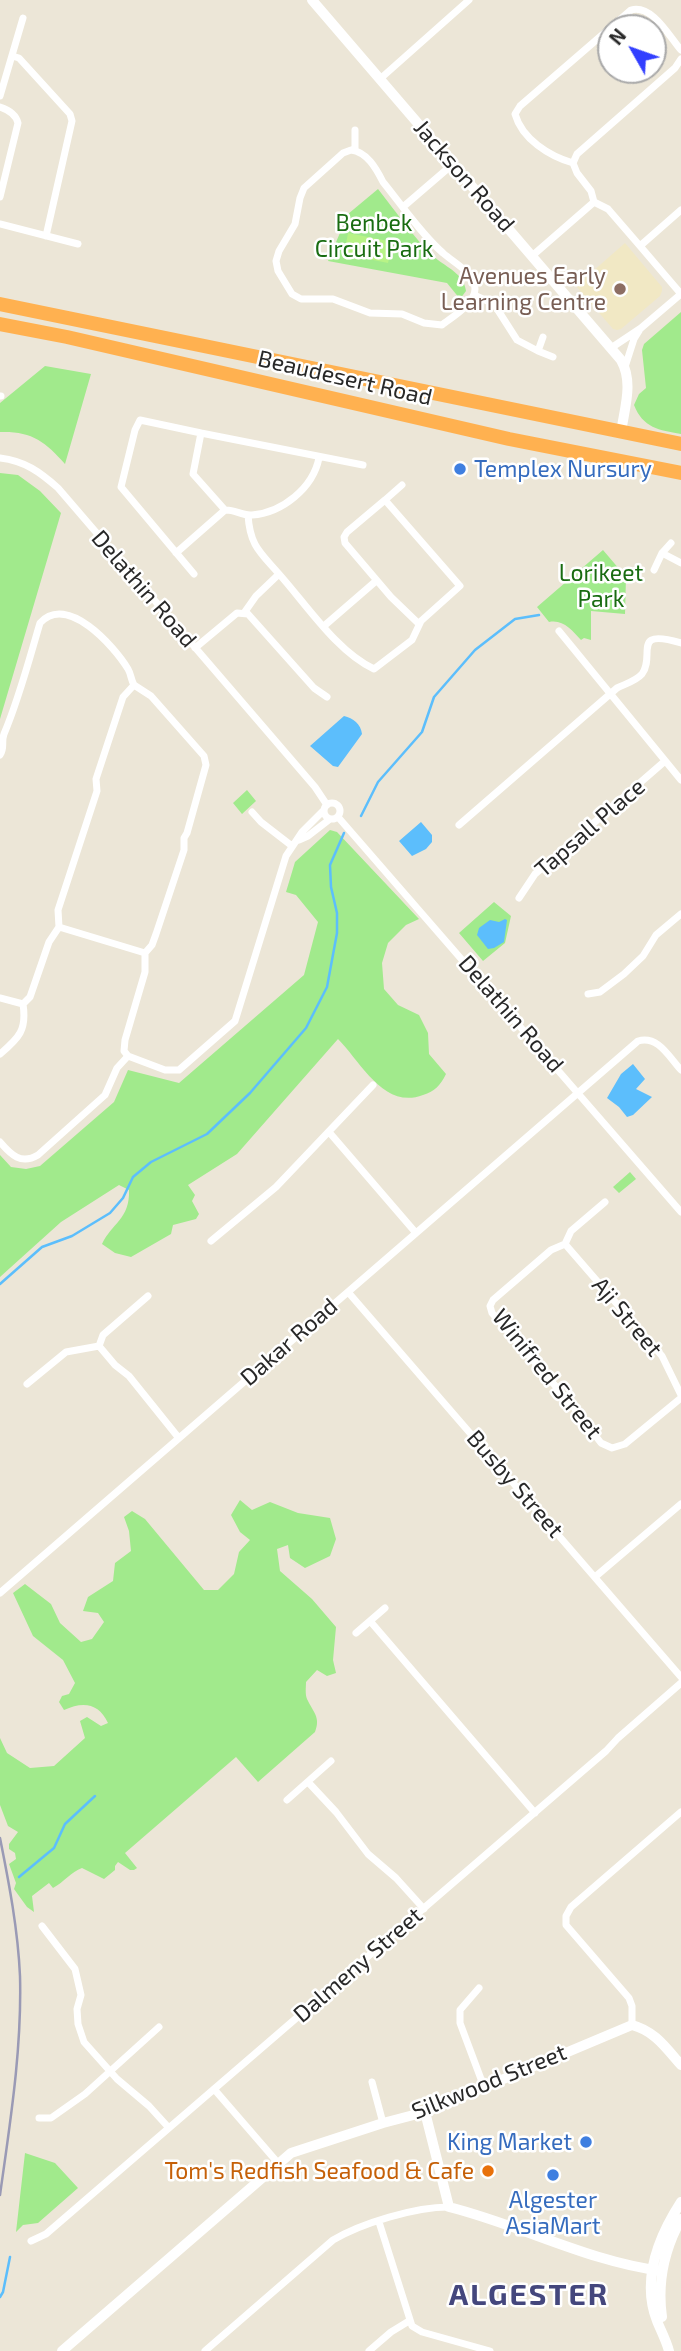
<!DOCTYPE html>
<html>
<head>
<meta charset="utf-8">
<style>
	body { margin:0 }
	#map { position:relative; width:681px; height:2351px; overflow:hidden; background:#ece6d7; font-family:"Exo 2",sans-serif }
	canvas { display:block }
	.north { position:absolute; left:597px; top:14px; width:70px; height:70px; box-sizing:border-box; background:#fff; border:2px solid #a9a9a9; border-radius:50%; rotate:310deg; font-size:19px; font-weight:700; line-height:28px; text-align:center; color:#282828 }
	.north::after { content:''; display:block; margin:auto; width:24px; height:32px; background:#323fff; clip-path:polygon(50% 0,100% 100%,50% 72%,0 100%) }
</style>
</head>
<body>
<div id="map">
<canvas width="681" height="2351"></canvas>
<div class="north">N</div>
</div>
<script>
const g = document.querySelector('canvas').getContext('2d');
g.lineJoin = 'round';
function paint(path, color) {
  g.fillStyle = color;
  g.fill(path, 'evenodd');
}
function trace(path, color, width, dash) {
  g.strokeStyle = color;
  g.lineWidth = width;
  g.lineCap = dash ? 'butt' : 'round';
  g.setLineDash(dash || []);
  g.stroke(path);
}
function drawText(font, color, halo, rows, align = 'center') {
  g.font = font + ' "Exo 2",sans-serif';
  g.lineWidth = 5;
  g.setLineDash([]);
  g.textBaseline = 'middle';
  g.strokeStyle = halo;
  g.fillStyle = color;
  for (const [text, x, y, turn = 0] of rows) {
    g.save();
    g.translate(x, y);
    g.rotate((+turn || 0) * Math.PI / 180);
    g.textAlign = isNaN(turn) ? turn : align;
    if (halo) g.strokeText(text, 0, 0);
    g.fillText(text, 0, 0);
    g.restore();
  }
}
const education = new Path2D(`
	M625,243L662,287V291L660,296L621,329L617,330L613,329L576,286Z`);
const green = new Path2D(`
	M378,189C394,209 419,245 438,260C450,269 464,275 466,291L460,299L447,283L328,261L348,214Z
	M681,312V434C659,430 643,428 634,405L639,394L646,388L642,350L644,344Z
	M45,366L91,374L65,464C45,441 31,431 0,432V403Z
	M0,473L18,475L40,491L61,513L0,719Z
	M603,550L626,577L625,614L591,611V640L584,638L581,640C572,630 563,619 549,622L537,607Z
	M247,790L256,801L242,814L233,803Z
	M330,830L337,832L419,919L406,925L388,943L382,963L384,989L398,1005L419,1015L428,1033L429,1054L446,1074C440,1086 435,1091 423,1095C384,1110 361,1062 338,1039L237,1154L188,1185L195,1195L192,1201L199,1214L196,1219L173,1225L171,1234L131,1257L115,1253L102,1244C112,1223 130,1219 129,1190L119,1185L61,1222L0,1277V1155L11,1167L26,1169L40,1166L114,1102L128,1070L179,1083L304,975L318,922L296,895L286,892L295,862Z
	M494,902L511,916L505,943L483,961L459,933Z
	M630,1172L636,1179L619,1193L613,1187Z
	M240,1500L252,1510L270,1502L298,1513L330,1518L336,1539L330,1556L305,1568L290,1558L288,1545L277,1549L280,1571L312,1599L336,1627L333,1660L336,1673L327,1676L317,1670L306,1682C306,1687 305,1694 307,1699C313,1712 321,1717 315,1732L258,1782L236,1757L125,1853L137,1868L134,1870H130L118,1862L115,1866V1870L104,1879L82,1868C71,1872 64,1882 53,1888L49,1883L32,1896L34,1912L27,1907L14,1889L16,1883L9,1864L16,1859L15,1853L9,1849V1844L18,1832L8,1826L0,1805V1738L7,1753L30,1768L54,1766L85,1738L80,1721L87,1717L101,1726L108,1723C99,1703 83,1701 64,1710L59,1702L62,1696L69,1694L75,1683L63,1660L33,1636L13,1593L25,1584L51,1604L60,1623L81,1642L92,1639L104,1622L98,1613L83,1611L88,1597L113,1581L115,1563L131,1551L129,1531L124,1517L132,1511L145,1519L204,1590H218L234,1574L239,1552L250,1540L240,1532L231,1515Z
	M25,2153L55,2163L78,2188L38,2223L23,2225L16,2232Z`);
const pitch = new Path2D(`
	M348,233L393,242L388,263L344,254Z`);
const water = new Path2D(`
	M344,716C353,718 361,724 362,734L338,767L333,766L310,746Z
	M421,822L432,835V842L426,849L412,856L399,841Z
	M505,919L507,920L504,942L494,948L488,949L477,935L479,928L490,920L499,922Z
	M633,1064L645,1079L636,1089L652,1097L633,1115L627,1117L619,1107L607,1098L621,1074Z`);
const stream = new Path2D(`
	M361,816L378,782L422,732L434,697L475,650L515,619L539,615
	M0,1284L42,1247L72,1236L110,1213L123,1198L133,1177L151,1162L207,1134L250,1093L306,1028L327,987L337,933V913L331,887L330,865L344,833
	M19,1877L54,1848L65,1824L95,1796
	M0,2297L3,2292L10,2257`);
const street = new Path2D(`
	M12,56L19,58L70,114L72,121L46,236
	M380,79L469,0
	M0,96L23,18
	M0,107C9,110 16,114 18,123L0,197
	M351,150C367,152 376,168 383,182C401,204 421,234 443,253C454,263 475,273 475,289C475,304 452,317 442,325L424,323L402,314L370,313L333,299H301L292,294L278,271L276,261L279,251L295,224L300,198L304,188L343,153Z
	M355,150V130
	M573,163L577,154L675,68L681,59
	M403,207L453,164
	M0,224L78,244
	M640,246L608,209L594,202L591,191L577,173L573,163C549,156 522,139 515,114L520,106L631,10C652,4 669,36 681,50
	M532,256L594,202
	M681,294L640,246L681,210
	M474,295L494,304L517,340L538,351
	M543,337L538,351L553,357
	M611,348L641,328L681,294
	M625,367L634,339L639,331
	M0,396H1
	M201,433L363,465
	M0,458C25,461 40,472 58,488L315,787L327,805
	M385,500L402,485
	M176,553L225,510C234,509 242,516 252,515C282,513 313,488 319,458
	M662,553L681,563
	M654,570L662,553L671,543
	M194,574L121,487L135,430L140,420L201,433L193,474L225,510
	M279,574C306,604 337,652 374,669L412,640L421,621L460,586L385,500L347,532L344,537L345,543L391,597L419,624
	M244,613L256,596L279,574C260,552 250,546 248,515
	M324,626L376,581
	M559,631L681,780
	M195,648L237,613L248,614L314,688L327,697
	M0,755C5,748 1,742 4,734C19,699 29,660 40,623C67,593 114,646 128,669C131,674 131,680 134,685
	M324 811a8 8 0 1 1 16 0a8 8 0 1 1-16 0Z
	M252,812L261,822L292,846
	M338,817L681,1212
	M459,825L617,688C625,684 636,681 642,674C656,655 630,628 681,643
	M299,840L308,836L330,819
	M519,898L535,874L665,761
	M59,927L58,910L97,791L96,779L123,697L134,685L151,696L204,756L206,765L187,833L184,838V850L156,934L152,945L145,953
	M588,994L600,992L624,974L643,956L656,935L681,914
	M0,998L23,1004C27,1030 19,1038 0,1054
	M23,1004L30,997L49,942L59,927L145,953V972L125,1040L124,1051L128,1056
	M128,1056L165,1070H179L235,1021L286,856L302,832L324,810
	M329,1132L416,1233
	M0,1142C11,1155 21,1165 38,1155L105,1095L117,1068L128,1056
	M211,1241L276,1187L373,1085
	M565,1244L551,1250L493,1300L490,1306L492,1313L572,1405L601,1443L612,1448L625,1444L681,1398
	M565,1244L662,1356L681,1395
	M565,1244L571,1231L605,1202
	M348,1292L681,1677
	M148,1296L103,1335L99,1346L115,1365L129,1376L178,1437
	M27,1384L66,1352L99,1346
	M595,1577L681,1504
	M0,1593L638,1041C658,1035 669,1057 681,1070
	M370,1621L535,1813
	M356,1633L385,1608
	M308,1782L336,1812L368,1854L396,1878L424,1909
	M287,1800L331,1761
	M42,1926L75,1969L81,1995L77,2009L78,2024L84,2042L117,2079L149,2106L169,2128
	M479,1988L460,2010V2023L484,2087
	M632,2025V2006L629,1998L566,1925V1916L571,1907L681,1812
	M372,2082L383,2123
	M214,2089L278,2163
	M39,2118H51L85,2094L159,2027
	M379,2222L412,2326L422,2332L490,2351
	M31,2241L46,2234L606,1751L618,1738L681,1683
	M205,2351L333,2240C362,2223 415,2207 449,2207
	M369,2351L391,2332L409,2321`);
const secondary = new Path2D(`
	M312,0L621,360C634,383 624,409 621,433
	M425,2112L449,2207C521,2225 589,2262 662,2271
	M662,2317C657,2282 664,2250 681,2219
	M62,2351L291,2153L383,2123L425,2112L632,2025C655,2031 666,2048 681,2065
	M669,2351C666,2340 661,2331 657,2321C641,2280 659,2236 681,2202`);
const highway = new Path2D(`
	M0,304L681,444
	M0,324L67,337L509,439L681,473`);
const rail = new Path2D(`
	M0,1838C9,1883 18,1930 20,1976C22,2050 10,2123 0,2195`);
const markers = [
	[620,289,7,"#8d6e63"],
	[460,469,7,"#3f7fe0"],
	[586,2142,7,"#3f7fe0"],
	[488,2171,7,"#e8710a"],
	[553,2175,7,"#3f7fe0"]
];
const streetNames = [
	["Jackson Road",464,176,49],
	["Beaudesert Road",345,378,13],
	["Delathin Road",144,589,49],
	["Tapsall Place",590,828,-41],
	["Delathin Road",511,1014,49],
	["Aji Street",627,1317,50],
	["Dakar Road",289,1342,-41],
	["Winifred Street",547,1374,51],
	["Busby Street",515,1484,49],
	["Dalmeny Street",358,1965,-41],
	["Silkwood Street",489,2082,-22]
];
const parkNames = [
	["Benbek",374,223],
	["Circuit Park",374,249],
	["Lorikeet",601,573],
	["Park",601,599]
];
const educationNames = [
	["Avenues Early",606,276],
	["Learning Centre",606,302]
];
const shopNames = [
	["Templex Nursury",474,469],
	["King Market",572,2142,"right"],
	["Algester",553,2200,"center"],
	["AsiaMart",553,2226,"center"]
];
const foodNames = [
	["Tom's Redfish Seafood & Cafe",474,2171]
];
const districtNames = [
	["ALGESTER",529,2295]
];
paint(education, '#f1e8c4');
paint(green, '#a1ea8c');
paint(pitch, '#b8f386');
paint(water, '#5cbefc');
trace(stream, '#5cbefc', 2.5);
trace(street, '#fff', 7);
trace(secondary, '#fff', 10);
trace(highway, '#ffb150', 14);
trace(rail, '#9a9ab5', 2.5);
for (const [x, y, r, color] of markers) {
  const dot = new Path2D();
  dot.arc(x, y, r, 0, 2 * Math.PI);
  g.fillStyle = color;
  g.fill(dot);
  trace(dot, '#fff', 2.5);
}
drawText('23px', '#282828', '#fff', streetNames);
drawText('23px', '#196c11', '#fff', parkNames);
drawText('23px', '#785e54', '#fff', educationNames, 'right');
drawText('23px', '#366cbe', '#fff', shopNames, 'left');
drawText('23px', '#c56008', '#fff', foodNames, 'right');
g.letterSpacing = '2px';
drawText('bold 30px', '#44477d', '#fff', districtNames);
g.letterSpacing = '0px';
</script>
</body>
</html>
